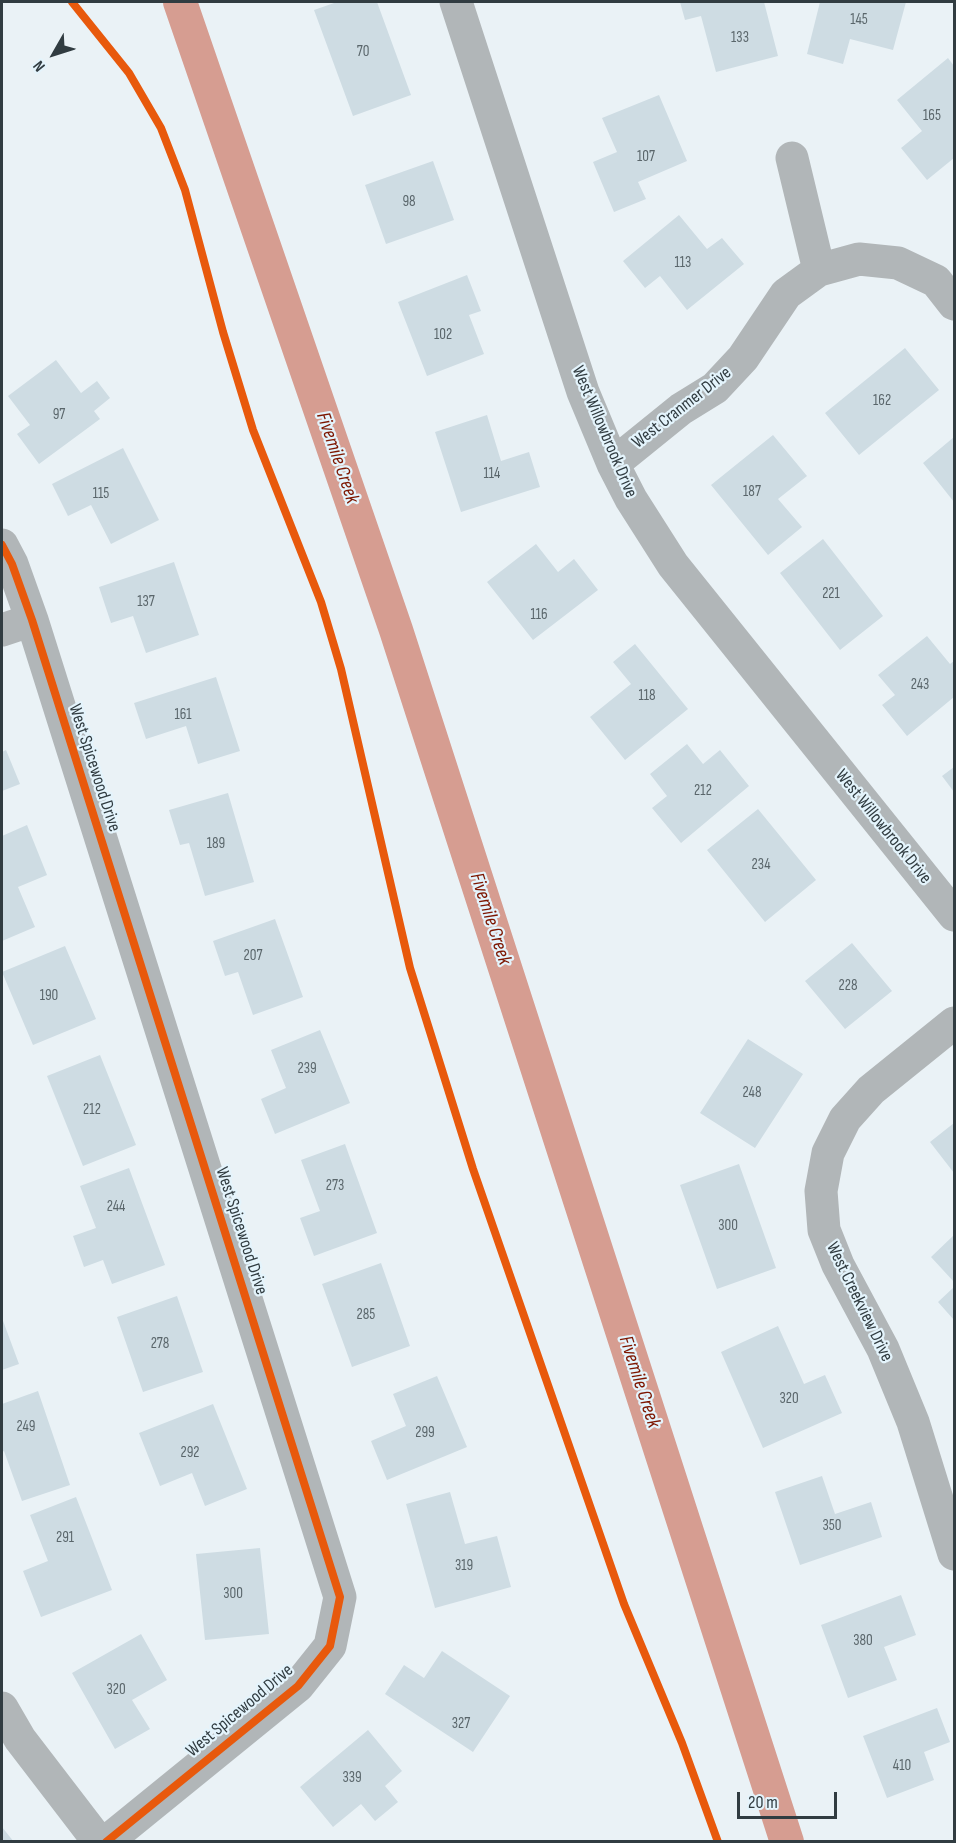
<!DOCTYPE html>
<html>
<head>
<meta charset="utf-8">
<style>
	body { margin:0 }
	#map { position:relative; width:956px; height:1843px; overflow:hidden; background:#eaf2f6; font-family:"Sofia Sans Condensed",sans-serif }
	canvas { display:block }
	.frame { position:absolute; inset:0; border:3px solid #313c41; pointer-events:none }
	.north { position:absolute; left:24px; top:24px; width:60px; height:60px; -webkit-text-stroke:4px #e4f4fc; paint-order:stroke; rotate:231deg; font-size:16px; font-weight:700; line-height:24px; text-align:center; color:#313c41 }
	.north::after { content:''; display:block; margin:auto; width:21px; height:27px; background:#313c41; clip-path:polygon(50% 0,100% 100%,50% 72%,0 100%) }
	.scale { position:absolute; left:737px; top:1792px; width:100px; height:27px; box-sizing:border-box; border:3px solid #313c41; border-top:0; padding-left:8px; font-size:18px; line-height:21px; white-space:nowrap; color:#313c41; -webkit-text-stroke:4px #e4f4fc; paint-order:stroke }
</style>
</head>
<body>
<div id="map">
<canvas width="956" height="1843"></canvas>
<div class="frame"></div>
<div class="north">N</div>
<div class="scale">20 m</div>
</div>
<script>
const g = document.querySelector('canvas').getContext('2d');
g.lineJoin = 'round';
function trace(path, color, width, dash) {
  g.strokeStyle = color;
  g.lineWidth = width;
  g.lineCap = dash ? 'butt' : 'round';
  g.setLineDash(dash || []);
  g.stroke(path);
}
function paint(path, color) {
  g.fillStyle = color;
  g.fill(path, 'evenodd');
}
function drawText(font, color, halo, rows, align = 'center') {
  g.font = font + ' "Sofia Sans Condensed",sans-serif';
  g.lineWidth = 4.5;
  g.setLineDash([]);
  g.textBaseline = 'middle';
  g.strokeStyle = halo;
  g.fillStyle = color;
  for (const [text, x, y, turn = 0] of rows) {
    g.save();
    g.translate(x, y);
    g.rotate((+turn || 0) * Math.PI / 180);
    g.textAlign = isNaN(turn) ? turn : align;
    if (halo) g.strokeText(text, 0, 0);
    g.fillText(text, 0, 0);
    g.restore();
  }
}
const canal = new Path2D(`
	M180,2L396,630L787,1842`);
const building = new Path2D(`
	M337,2H377L411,95L353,116L314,10Z
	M680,2H764L778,56L716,72L701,16L685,20Z
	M820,2H906L893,50L850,39L843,64L807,54Z
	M948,58L954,66V158L927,180L901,148L922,131L897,100Z
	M659,95L687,161L638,182L646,199L614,212L593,162L617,152L602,118Z
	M433,161L454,220L386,244L365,185Z
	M679,215L707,249L722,238L744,264L687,310L660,276L645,288L623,261Z
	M467,275L481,311L469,315L484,354L427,376L398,302Z
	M905,348L939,390L859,455L825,413Z
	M56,360L81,393L97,381L110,398L94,411L100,419L39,464L17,434L30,425L8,396Z
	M487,415L501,461L529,452L540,487L461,512L435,432Z
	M773,435L807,476L778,499L802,527L768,555L711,485Z
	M954,437V502L923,463Z
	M123,448L159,520L111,544L91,505L68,516L52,484Z
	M823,539L883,616L840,650L780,573Z
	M536,544L558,572L574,559L598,590L533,640L487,582Z
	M174,562L199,635L146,653L133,616L111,623L99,587Z
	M927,636L950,664L954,661V697L907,736L882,705L895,695L878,675Z
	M635,644L688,709L625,760L590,717L631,684L613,662Z
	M216,677L240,751L198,764L186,726L146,739L134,703Z
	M687,744L703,764L720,750L749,786L681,843L652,808L667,796L650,774Z
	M6,750L20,784L2,791V752Z
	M954,767V792L942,776Z
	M228,793L254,882L205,896L189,843L180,845L169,810Z
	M758,809L816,880L765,922L707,850Z
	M27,825L47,875L18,887L35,927L2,941V836Z
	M275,919L303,997L253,1015L238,972L225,976L213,941Z
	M852,943L892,991L845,1029L805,981Z
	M65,946L96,1019L33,1045L2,972Z
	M320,1030L350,1103L275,1134L261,1099L286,1088L271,1050Z
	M748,1039L803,1074L755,1148L700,1113Z
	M100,1055L136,1145L83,1166L47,1076Z
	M954,1123V1173L930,1142Z
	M345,1144L377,1233L314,1256L300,1218L320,1211L301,1160Z
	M739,1164L776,1268L717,1289L680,1185Z
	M129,1168L165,1265L112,1284L103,1260L84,1267L73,1236L96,1228L80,1186Z
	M954,1235V1282L931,1257Z
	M381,1263L410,1346L352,1367L322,1284Z
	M954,1287V1320L938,1302Z
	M177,1296L203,1372L143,1392L117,1317Z
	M2,1318L19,1364L2,1370Z
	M778,1326L804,1384L825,1375L842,1413L763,1448L721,1352Z
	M437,1376L467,1447L387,1480L371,1441L406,1426L393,1394Z
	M38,1391L70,1485L22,1501L4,1451L2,1452V1404Z
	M213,1404L247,1489L205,1506L192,1473L160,1486L139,1433Z
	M822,1476L835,1514L871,1502L882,1537L800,1565L775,1492Z
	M450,1492L465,1544L497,1536L511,1587L435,1608L406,1504Z
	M76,1497L112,1590L41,1617L23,1571L48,1561L30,1515Z
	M260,1548L269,1634L205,1640L196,1554Z
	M901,1595L916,1635L884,1647L897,1680L848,1698L821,1625Z
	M141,1634L167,1680L132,1700L150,1729L115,1749L72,1673Z
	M442,1651L510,1696L473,1752L385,1694L404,1665L424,1678Z
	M937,1708L950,1742L924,1752L934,1780L887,1798L863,1736Z
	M368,1730L402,1771L385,1786L398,1802L375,1821L361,1804L333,1827L300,1787Z
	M2,1827L14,1842H2Z`);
const minor = new Path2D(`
	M456,2L583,392L613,464L631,499L673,565L954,915
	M792,158L819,270
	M613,464L681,409L715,388L743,358L786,294L819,270L859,259L898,263L936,281L954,304
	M2,545L12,564L32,620L340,1597L330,1646L298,1686L106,1842
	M2,630L32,620
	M954,1023L871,1090L845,1119L828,1153L821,1191L824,1230L838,1265L883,1349L913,1422L954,1554
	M2,1708L20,1739L99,1842`);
const cycleway = new Path2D(`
	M72,2L129,73L161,128L185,190L223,332L253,430L321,602L341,669L410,968L473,1169L624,1604L682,1743L718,1842
	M2,545L12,564L32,620L340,1597L330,1646L298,1686L106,1842`);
const numberNames = [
	["145",859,20],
	["133",740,38],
	["70",363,52],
	["165",932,116],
	["107",646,157],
	["98",409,202],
	["113",683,263],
	["102",443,335],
	["162",882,401],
	["97",59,415],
	["114",492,474],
	["187",752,492],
	["115",101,494],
	["221",831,594],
	["137",146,602],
	["116",539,615],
	["243",920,685],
	["118",647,696],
	["161",183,715],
	["212",703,791],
	["189",216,844],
	["234",761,865],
	["207",253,956],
	["228",848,986],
	["190",49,996],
	["239",307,1069],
	["248",752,1093],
	["212",92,1110],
	["273",335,1186],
	["244",116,1207],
	["300",728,1226],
	["285",366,1315],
	["278",160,1344],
	["320",789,1399],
	["249",26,1427],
	["299",425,1433],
	["292",190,1453],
	["350",832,1526],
	["291",65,1538],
	["319",464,1566],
	["300",233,1594],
	["380",863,1641],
	["320",116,1690],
	["327",461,1724],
	["410",902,1766],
	["339",352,1778]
];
const streetNames = [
	["West Cranmer Drive",682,408,-38],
	["West Willowbrook Drive",604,432,67],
	["West Spicewood Drive",94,768,72],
	["West Willowbrook Drive",883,827,51],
	["West Spicewood Drive",241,1231,72],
	["West Creekview Drive",859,1302,64],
	["West Spicewood Drive",240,1711,-40]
];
const waterNames = [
	["Fivemile Creek",337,458,71],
	["Fivemile Creek",490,919,72],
	["Fivemile Creek",639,1382,72]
];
trace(canal, '#d69d91', 34);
paint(building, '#cedce3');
trace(minor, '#b1b6b8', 33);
trace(cycleway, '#e8590c', 8);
drawText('15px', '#5a666b', null, numberNames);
drawText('18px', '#313c41', '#e4f4fc', streetNames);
drawText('italic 20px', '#7d1600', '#e4f4fc', waterNames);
</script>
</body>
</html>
